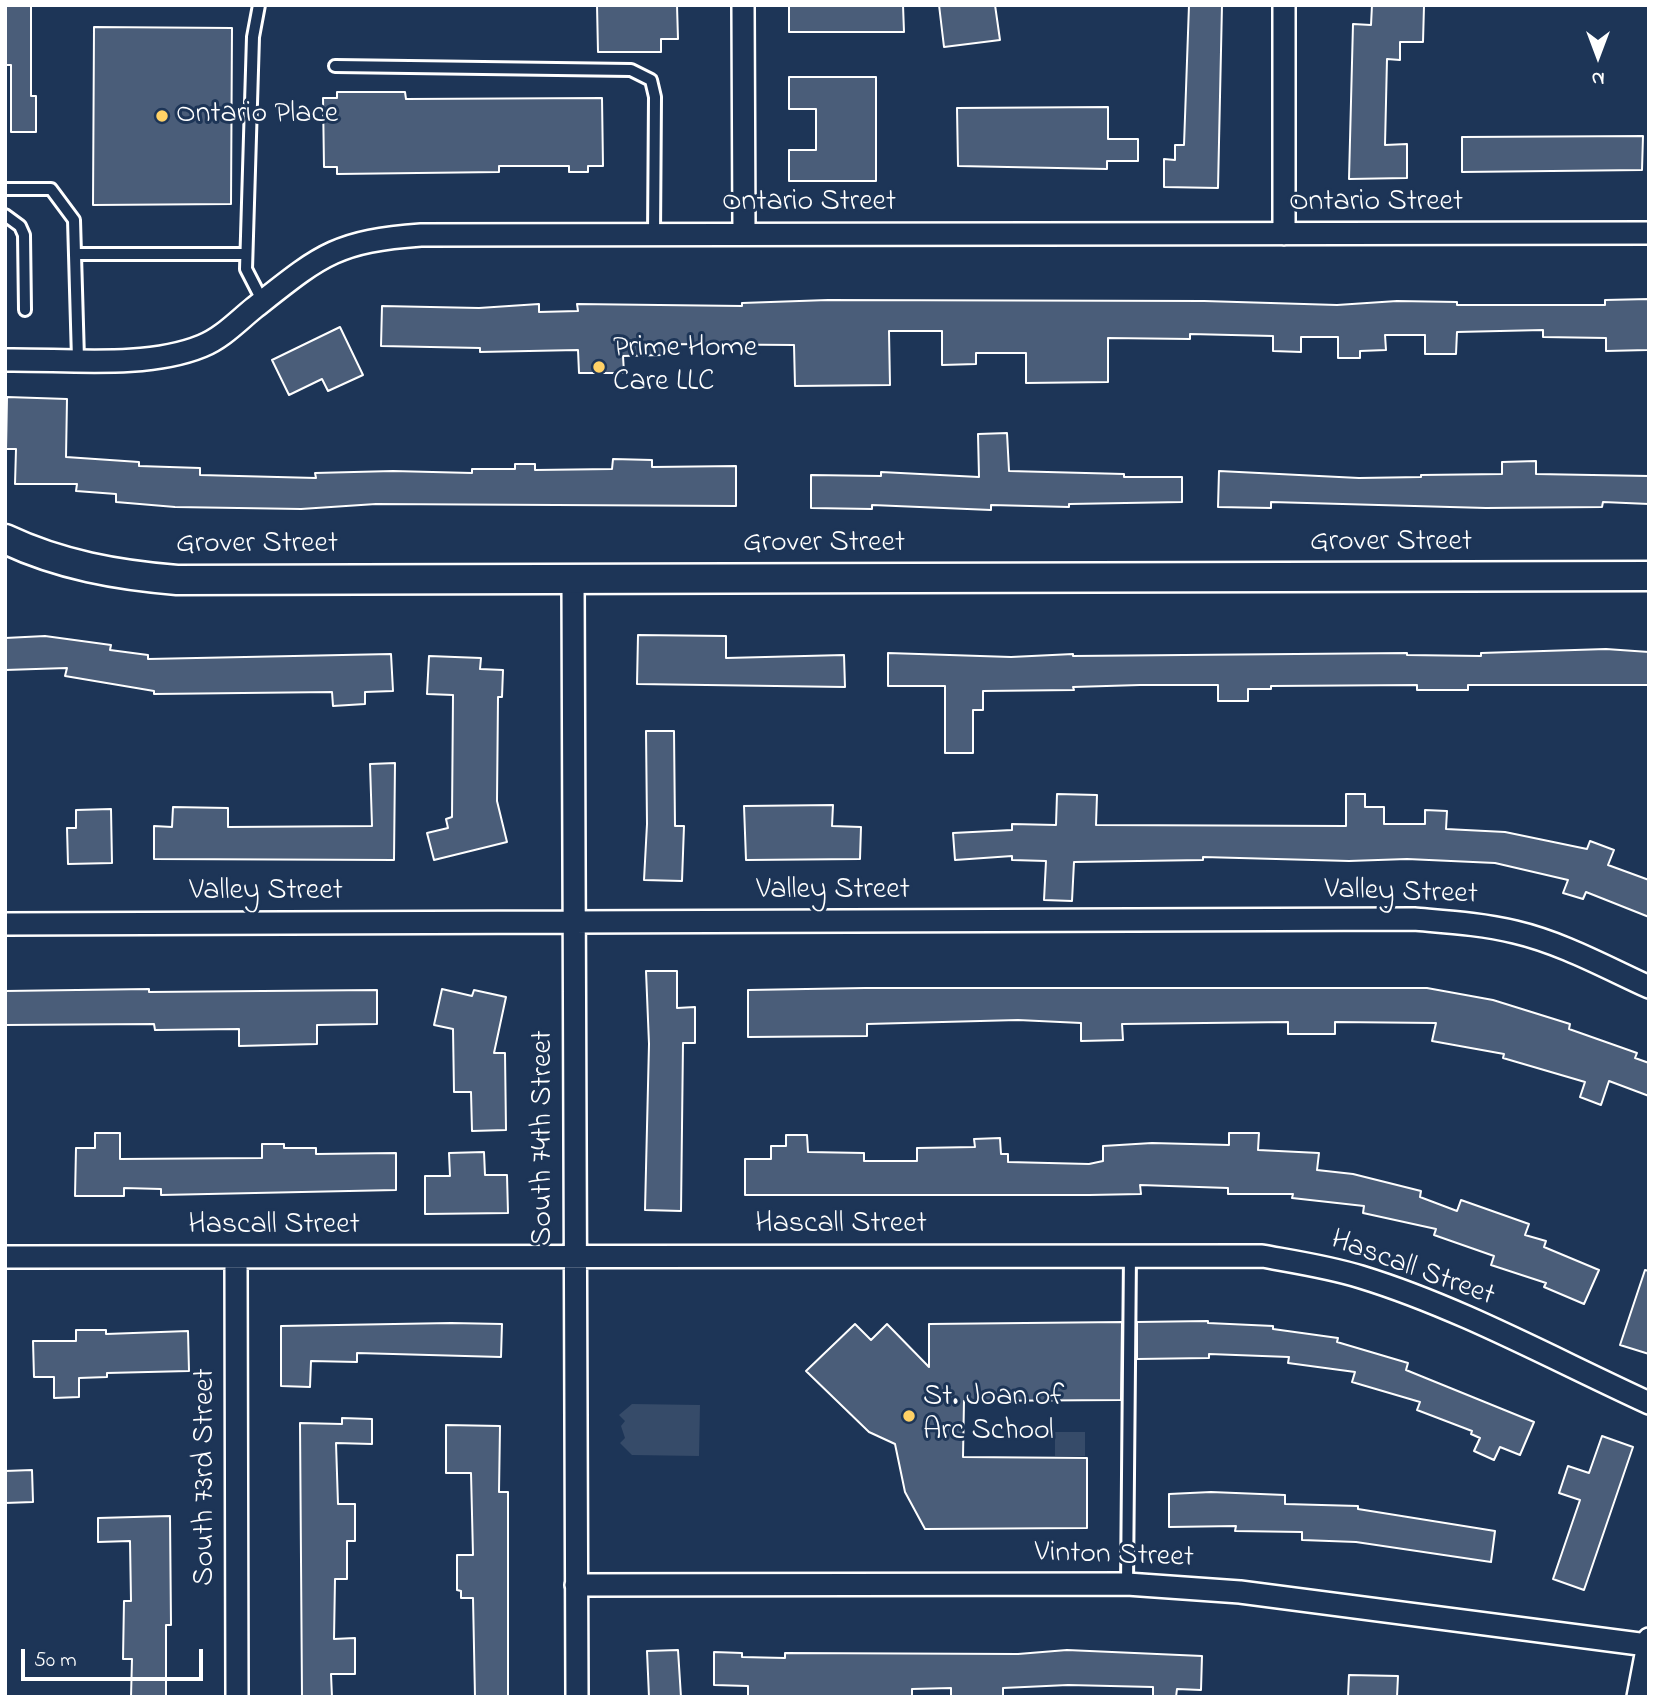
<!DOCTYPE html>
<html>
<head>
<meta charset="utf-8">
<style>
	body { margin:0 }
	#map { position:relative; width:1654px; height:1702px; overflow:hidden; background:#1d3557; font-family:"Indie Flower",sans-serif }
	canvas { display:block }
	.frame { position:absolute; inset:0; border:7px solid #fff; pointer-events:none }
	.north { position:absolute; left:1563px; top:21px; width:70px; height:70px; -webkit-text-stroke:5px #1d3557; paint-order:stroke; rotate:180deg; font-size:19px; font-weight:700; line-height:28px; text-align:center; color:#fff }
	.north::after { content:''; display:block; margin:auto; width:24px; height:32px; background:#fff; clip-path:polygon(50% 0,100% 100%,50% 72%,0 100%) }
	.scale { position:absolute; left:21px; top:1649px; width:182px; height:32px; box-sizing:border-box; border:4px solid #fff; border-top:0; padding-left:9px; font-size:21px; line-height:24px; white-space:nowrap; color:#fff; -webkit-text-stroke:5px #1d3557; paint-order:stroke }
</style>
</head>
<body>
<div id="map">
<canvas width="1654" height="1702"></canvas>
<div class="frame"></div>
<div class="north">N</div>
<div class="scale">50 m</div>
</div>
<script>
const g = document.querySelector('canvas').getContext('2d');
g.lineJoin = 'round';
function paint(path, color) {
  g.fillStyle = color;
  g.fill(path, 'evenodd');
}
function trace(path, color, width, dash) {
  g.strokeStyle = color;
  g.lineWidth = width;
  g.lineCap = dash ? 'butt' : 'round';
  g.setLineDash(dash || []);
  g.stroke(path);
}
function drawText(font, color, halo, rows, align = 'center') {
  g.font = font + ' "Indie Flower",sans-serif';
  g.lineWidth = 6;
  g.setLineDash([]);
  g.textBaseline = 'middle';
  g.strokeStyle = halo;
  g.fillStyle = color;
  for (const [text, x, y, turn = 0] of rows) {
    g.save();
    g.translate(x, y);
    g.rotate((+turn || 0) * Math.PI / 180);
    g.textAlign = isNaN(turn) ? turn : align;
    if (halo) g.strokeText(text, 0, 0);
    g.fillText(text, 0, 0);
    g.restore();
  }
}
const green = new Path2D(`
	M632,1404L700,1405L699,1456L632,1455L620,1443L625,1438L621,1426L625,1421L619,1415Z
	M1055,1432H1085V1456H1055Z`);
const building = new Path2D(`
	M5,5H31V96H36V132H11V65H5Z
	M597,5H677L678,39H661V52H598Z
	M789,5H903L904,32H789Z
	M939,5H995L1000,40L944,47Z
	M1189,5H1222L1218,188L1164,187V159L1175,160V145H1184Z
	M1372,5L1424,6L1423,42H1400V60L1387,59L1385,145L1407,144V178L1349,179L1353,24L1371,25Z
	M94,27L232,28L231,204L93,205Z
	M789,77H876V181H789V150H816V109H789Z
	M337,92H405L406,99L602,98L603,166H588V172H569V166H499V172L337,174V167H324L323,98H337Z
	M1108,107V139H1138V161H1107V169L958,166L957,108Z
	M1643,136L1642,170L1462,172V137Z
	M1649,299L1648,350L1606,351V338L1543,337V330L1457,332L1456,354H1425V335H1385L1386,350L1360,351V358H1338V337H1301V352L1273,351V336L1190,334V339L1108,338V382L1026,383V353H976V364L942,365V331H889L890,385L795,386L794,345L662,344V355L623,356L624,373H579L578,350L480,352V348L381,346L382,306L479,308L539,304V312L578,311L577,304L742,306V303L828,300L1204,301L1337,305L1397,301L1457,302V305H1605V300Z
	M340,327L363,375L328,391L322,379L289,395L272,360Z
	M7,397L67,399L66,457L139,462V466L200,468V475L316,478L315,473L393,471L472,473V469H515V464H535V470L612,469L613,459L652,460V467L736,466V506L376,504L301,509L175,507L116,502V494L76,491L77,484H15L16,449H6Z
	M1007,433L1009,471L1124,474V477H1182V502L1069,504V507L991,505V510L872,505V509L811,508V475L881,476V472L979,477L978,434Z
	M1536,461V474L1649,476V504L1603,502L1602,507L1486,508L1271,502V508L1218,507L1219,471L1359,478L1421,477V475L1502,474V462Z
	M638,635L726,636V658L844,655L845,687L637,684Z
	M45,636L111,645L110,650L148,655V659L391,654L393,691L365,692V704L333,706L332,692L154,694V691L65,676L67,668L5,670V638Z
	M1606,649L1649,652V685H1468V690H1417V685L1271,686V689H1248V701H1218V685H1140L1073,687L1074,690L983,691V710H973V753H945V686H888V653L1011,657L1073,654V656L1407,653V655L1481,656V653Z
	M429,656L481,658L480,669L503,670L502,697H498L497,801L507,842L434,860L427,833L448,828L446,819L452,817L453,695L427,694Z
	M646,731H674L675,826H684L682,881L644,880L647,824Z
	M395,763L394,860L154,859V826L172,827L173,807L228,808V827L372,826L370,764Z
	M1057,794L1097,795L1096,825L1346,826V794H1365V807H1384V824H1425V810L1447,811L1446,829L1505,832L1587,849L1590,841L1614,850L1608,865L1649,880V917L1586,892L1583,899L1563,893L1568,880L1495,863L1407,859L1349,861L1203,857V860L1074,862L1072,901L1044,900L1046,861L1012,860V856L955,860L953,833L1012,830V824L1056,825Z
	M833,805L832,826L861,827L860,859L746,860L744,806Z
	M111,809L112,863L68,864L67,828H76V810Z
	M646,971H677V1008L695,1007V1043H683L681,1211L645,1210L649,1044Z
	M865,988H1427L1493,1000L1570,1024L1569,1029L1637,1053L1635,1058L1649,1063V1096L1609,1081L1601,1105L1580,1097L1585,1082L1503,1058L1504,1054L1432,1041L1436,1023L1335,1022V1034H1288V1022L1122,1024L1123,1040L1081,1041V1023L1018,1020L867,1024V1036L748,1037V990Z
	M149,989V992L377,990V1024L317,1025V1044L239,1046V1029L155,1030L154,1024L5,1025V991Z
	M442,989L472,996L474,990L506,997L494,1053H505L506,1130L472,1131L471,1092H454L453,1029L434,1025Z
	M95,1133H120V1159L262,1158V1144H284V1148H316V1154L396,1153V1190L161,1195V1189L124,1188V1196H75L76,1148H95Z
	M1229,1133H1259L1258,1150L1319,1153L1317,1170L1353,1174L1421,1191L1420,1197L1457,1211L1461,1200L1529,1224L1525,1235L1546,1241L1544,1247L1599,1270L1584,1304L1544,1287L1546,1283L1491,1265L1494,1256L1434,1235L1436,1229L1363,1213L1364,1206L1292,1198L1293,1194H1228V1188L1140,1185L1141,1194L1089,1195H745V1159H771V1146H786V1135H807L808,1152L864,1153V1161H917V1148L975,1147L974,1139L1000,1138L1001,1154H1008V1162L1089,1164L1103,1161V1146L1152,1143L1229,1145Z
	M484,1152L485,1175H507L508,1213L425,1214V1176H450L449,1153Z
	M1645,1270L1649,1271V1354L1620,1345Z
	M1208,1321V1323L1273,1326V1329L1338,1338L1337,1342L1408,1363L1406,1370L1534,1422L1520,1455L1500,1447L1494,1460L1474,1451L1480,1438L1471,1434L1472,1431L1417,1410L1420,1402L1352,1382L1355,1372L1288,1363L1289,1357L1209,1354V1358L1137,1359V1322Z
	M1122,1322L1121,1400L964,1401L963,1457L1087,1458V1528L925,1529L905,1492L895,1444L869,1432L806,1371L855,1324L871,1340L887,1324L929,1367V1324Z
	M451,1323L502,1324L501,1357L357,1353V1362L311,1361L310,1387L281,1386V1326Z
	M76,1330H106V1334L188,1331L189,1371L107,1373V1377L79,1378V1397L54,1398V1377H34L33,1341H76Z
	M342,1418L372,1419V1444L336,1443L338,1504H355V1541H347V1579H335L334,1639L355,1638V1674H331L332,1697H302L300,1423L342,1424Z
	M446,1425L500,1426L499,1492H508V1697H475L473,1598H461V1591L457,1590V1555H473L471,1473H446Z
	M1602,1436L1633,1447L1584,1590L1553,1579L1580,1500L1559,1493L1568,1466L1589,1473Z
	M32,1470L33,1502L5,1503V1471Z
	M1211,1492L1285,1495V1504L1358,1506V1509L1495,1531L1491,1562L1356,1542L1302,1540V1532L1235,1531L1236,1526L1169,1527V1494Z
	M170,1516L171,1625H166V1697H131L132,1659H123L124,1601H131L130,1541L98,1542V1518Z
	M678,1650L681,1697H649L647,1651Z
	M1067,1650L1202,1656L1201,1690L1177,1689L1176,1697H1153V1687L1068,1685L1003,1688V1697H951V1688L912,1689V1697H765L748,1696V1686L714,1685V1652L742,1653V1657L785,1658V1653L1018,1654Z
	M1349,1675L1398,1676L1397,1697H1348Z`);
const lane = new Path2D(`
	M259,5L253,37L246,269L263,302
	M335,66L631,70L651,80L655,97L654,235
	M5,189H51L74,220L78,359
	M5,215L20,226L24,235L25,310
	M75,254H246
	M1127,1584L1130,1255`);
const street = new Path2D(`
	M743,5L744,234
	M1284,5V234
	M5,360C66,359 146,369 202,346C222,338 238,321 254,308C320,256 335,241 421,235L1649,233
	M573,579L577,1697
	M5,924L1414,919C1448,922 1482,924 1515,932C1562,943 1605,967 1649,987
	M5,1257L1262,1256C1295,1262 1329,1267 1361,1277C1459,1307 1555,1360 1649,1403
	M236,1257L237,1697
	M576,1585L1127,1584L1240,1592L1647,1645
	M1638,1697L1649,1639`);
const secondary = new Path2D(`
	M5,539C60,565 117,575 177,580L1649,576`);
const markers = [
	[162,116,7,"#ffd166"],
	[599,367,7,"#ffd166"],
	[909,1416,7,"#ffd166"]
];
const poiNames = [
	["Ontario Place",176,116],
	["Prime Home",613,350],
	["Care LLC",613,384],
	["St. Joan of",923,1399],
	["Arc School",923,1433]
];
const streetNames = [
	["Ontario Street",809,204],
	["Ontario Street",1376,204],
	["Grover Street",1391,544],
	["Grover Street",824,545],
	["Grover Street",257,546],
	["Valley Street",833,892],
	["Valley Street",266,893],
	["Valley Street",1401,894,2],
	["South 74th Street",545,1138,-90],
	["Hascall Street",841,1226],
	["Hascall Street",274,1227],
	["Hascall Street",1412,1270,20],
	["South 73rd Street",207,1477,-90],
	["Vinton Street",1114,1557,2]
];
paint(green, '#364b69');
paint(building, '#4a5d79');
trace(building, '#fff', 2);
trace(lane, '#fff', 16);
trace(street, '#fff', 26);
trace(secondary, '#fff', 33);
trace(lane, '#1d3557', 10);
trace(street, '#1d3557', 21);
trace(secondary, '#1d3557', 28);
for (const [x, y, r, color] of markers) {
  const dot = new Path2D();
  dot.arc(x, y, r, 0, 2 * Math.PI);
  g.fillStyle = color;
  g.fill(dot);
  trace(dot, '#1d3557', 2.5);
}
drawText('30px', '#fff', '#1d3557', poiNames, 'left');
drawText('30px', '#fff', '#1d3557', streetNames);
</script>
</body>
</html>
